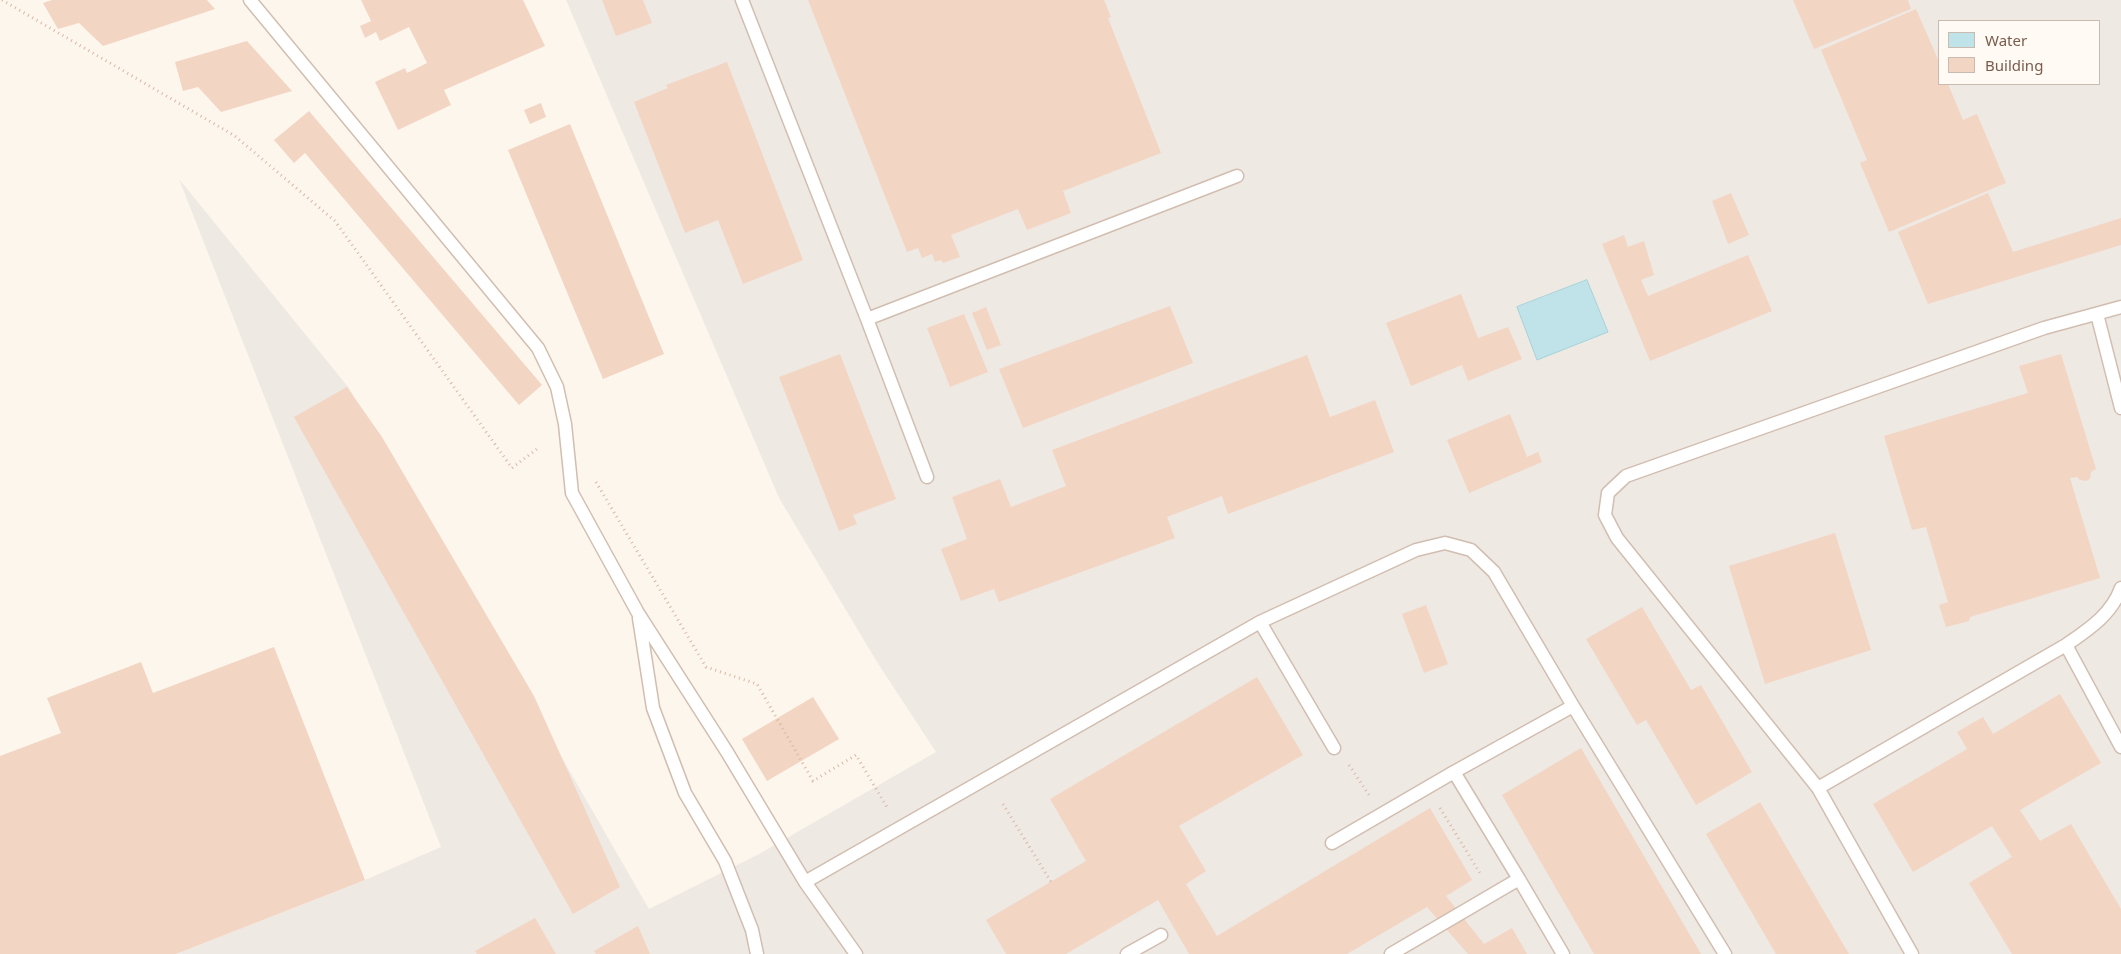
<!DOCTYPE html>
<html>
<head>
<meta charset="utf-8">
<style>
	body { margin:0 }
	#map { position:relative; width:2121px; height:954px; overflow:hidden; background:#fdf6ec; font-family:"Noto Sans",sans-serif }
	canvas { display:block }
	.legend { position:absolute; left:1938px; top:20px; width:162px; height:65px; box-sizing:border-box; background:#fffaf3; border:1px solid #cabbb1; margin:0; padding:6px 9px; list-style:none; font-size:15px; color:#7a5c4d }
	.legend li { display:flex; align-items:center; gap:10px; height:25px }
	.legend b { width:25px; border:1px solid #cabbb1 }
</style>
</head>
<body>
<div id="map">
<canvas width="2121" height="954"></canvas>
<ul class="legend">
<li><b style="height:14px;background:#bfe3e8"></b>Water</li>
<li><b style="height:14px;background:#f3d5c3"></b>Building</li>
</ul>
</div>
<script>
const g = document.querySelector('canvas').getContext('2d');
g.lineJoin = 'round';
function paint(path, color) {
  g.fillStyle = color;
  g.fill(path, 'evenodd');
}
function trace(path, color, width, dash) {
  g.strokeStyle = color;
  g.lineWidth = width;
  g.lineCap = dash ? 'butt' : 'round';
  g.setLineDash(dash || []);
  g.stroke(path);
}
const industrial = new Path2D(`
	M566,0H2121V954H176L365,880L441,847L179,179L349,388L649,909L759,854L936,752L877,662L779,498ZM1940,21H2100V84H1940Z`);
const water = new Path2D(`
	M1587,280L1608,332L1537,360L1517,307Z`);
const building = new Path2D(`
	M52,0H207L215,9L103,46L79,23L58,29L43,3Z
	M361,0H523L545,46L444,90L451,105L398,130L375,82L405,68L407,73L427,63L409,27L380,41L376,32L365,38L360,26L371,21Z
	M602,0H643L652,23L616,36Z
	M808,0H1104L1111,17L1108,18L1161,153L1063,191L1071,213L1027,230L1018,209L951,235L960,257L943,263L941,260L935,262L932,254L922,258L918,248L907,252Z
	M1793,0H1908L1911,9L1814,49Z
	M1916,9L1940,64V84H1948L1963,120L1977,114L2006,183L1889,232L1860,163L1867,160L1821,50Z
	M247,41L292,91L221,112L198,87L183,91L175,62Z
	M727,62L803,260L743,284L718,220L685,233L634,102L668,88L666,85Z
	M541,103L546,117L530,124L524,110Z
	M309,111L542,385L519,405L305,153L294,163L274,140Z
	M570,124L664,354L603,379L508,150Z
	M1731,193L1749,235L1728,244L1712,201Z
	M1988,193L2013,252L2121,218V245L1928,304L1898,232Z
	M1624,235L1628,247L1644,241L1654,275L1641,280L1648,296L1748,255L1772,311L1650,361L1602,244Z
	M1461,294L1478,338L1508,327L1522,359L1468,381L1462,365L1411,386L1386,323Z
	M1170,306L1193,363L1023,428L999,369Z
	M986,307L1001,345L987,350L972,313Z
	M964,314L988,372L950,387L927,328Z
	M840,354L896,499L853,515L857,524L839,531L779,377Z
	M2061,354L2096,469L2091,472L2090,479L2086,481L2080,480L2077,477L2070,478L2100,578L1970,617L1969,621L1946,627L1939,605L1948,602L1926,527L1912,530L1884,436L2028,393L2019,366Z
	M1307,355L1330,417L1375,400L1394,452L1228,514L1222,496L1167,517L1175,538L999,602L994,589L961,601L941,549L967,539L952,497L1000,479L1011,507L1066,486L1052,450Z
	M347,387L382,437L534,696L620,887L573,914L294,417Z
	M1510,414L1527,457L1538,452L1542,462L1469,493L1447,440Z
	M1835,533L1871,650L1765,684L1729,566Z
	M1426,605L1448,664L1424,673L1402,614Z
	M1642,607L1691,690L1701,685L1752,772L1696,805L1646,720L1637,725L1586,639Z
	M274,647L365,880L176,954H0V756L61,733L47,698L141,662L153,693Z
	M1257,677L1303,755L1179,826L1206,871L1186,884L1217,936L1430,808L1472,880L1446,896L1484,944L1512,928L1527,954H1468L1427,907L1347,954H1189L1158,900L1066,954H1006L986,920L1086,861L1050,799Z
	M2060,694L2101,763L2020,810L2040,841L2071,824L2121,909V954H2012L1969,883L2012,857L1992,826L1913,872L1873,804L1967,749L1957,732L1983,717L1993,734Z
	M813,697L839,739L767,781L742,739Z
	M1581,748L1701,954H1594L1502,795Z
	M1760,802L1849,954H1776L1706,834Z
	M535,918L556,954H477L475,951Z
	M638,926L650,954H596L594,951Z`);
const path = new Path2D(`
	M2,0L235,136L335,221L512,468L537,449
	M596,482L706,667L757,684L813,781L856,755L888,809
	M1349,765L1369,795
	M1003,804L1051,882
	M1440,808L1481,875`);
const service = new Path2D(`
	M250,0L538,348L557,387L565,424L572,493L638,613L727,752L805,882L856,954
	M742,0L867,319L927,477
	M2097,314L2121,408
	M867,319L1237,176
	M639,618L653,708L685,793L725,861L752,930L757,954
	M1260,622L1334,748
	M2066,645L2121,747
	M1818,788L1617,538L1605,515L1608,493L1626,476L2044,328L2121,307
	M1332,843L1454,772
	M1519,879L1454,772L1573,706
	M805,882L1260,622L1416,550L1445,543L1471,550L1494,572L1573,706L1725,954
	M1127,954L1161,935
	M1391,954L1519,879L1563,954
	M1912,954L1818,788L2066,645C2089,629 2111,615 2121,588`);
paint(industrial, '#efe9e4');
paint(water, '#bfe3e8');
trace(water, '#a5d3da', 1);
paint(building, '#f3d5c3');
trace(service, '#d1beb0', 15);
trace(path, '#d9b8a5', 3, [1, 4]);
trace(service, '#fff', 12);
</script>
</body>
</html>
